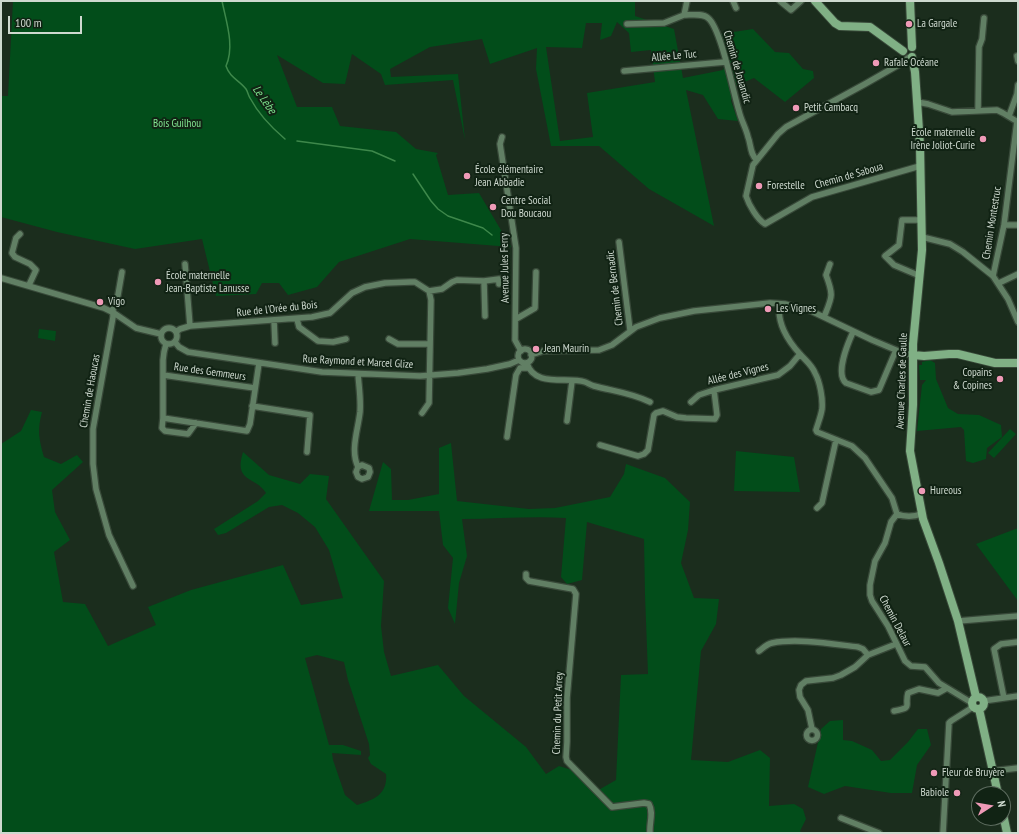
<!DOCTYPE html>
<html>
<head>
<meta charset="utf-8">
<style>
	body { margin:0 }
	#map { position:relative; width:1019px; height:834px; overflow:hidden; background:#1b2d1d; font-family:"PT Sans Narrow",sans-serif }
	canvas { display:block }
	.frame { position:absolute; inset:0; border:2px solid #ced9cf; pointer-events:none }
	.north { position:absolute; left:971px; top:786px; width:40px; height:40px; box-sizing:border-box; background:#112314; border:1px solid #5d6c5f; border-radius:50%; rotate:78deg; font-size:11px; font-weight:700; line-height:16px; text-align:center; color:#ced9cf }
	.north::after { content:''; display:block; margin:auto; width:14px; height:18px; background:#ef9ab7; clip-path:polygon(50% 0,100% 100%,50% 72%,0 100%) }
	.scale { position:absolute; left:8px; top:16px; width:74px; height:18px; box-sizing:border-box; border:2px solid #ced9cf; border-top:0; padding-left:5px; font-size:12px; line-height:14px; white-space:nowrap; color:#ced9cf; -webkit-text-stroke:3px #112314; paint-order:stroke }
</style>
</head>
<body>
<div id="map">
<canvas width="1019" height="834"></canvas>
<div class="frame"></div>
<div class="north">N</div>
<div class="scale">100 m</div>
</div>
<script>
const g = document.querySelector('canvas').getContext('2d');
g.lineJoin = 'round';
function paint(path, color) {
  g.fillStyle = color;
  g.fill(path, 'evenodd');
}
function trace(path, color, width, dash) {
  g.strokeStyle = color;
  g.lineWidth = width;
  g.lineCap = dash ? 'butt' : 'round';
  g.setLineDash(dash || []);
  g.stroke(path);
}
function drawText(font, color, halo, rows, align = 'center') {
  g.font = font + ' "PT Sans Narrow",sans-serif';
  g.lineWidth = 4;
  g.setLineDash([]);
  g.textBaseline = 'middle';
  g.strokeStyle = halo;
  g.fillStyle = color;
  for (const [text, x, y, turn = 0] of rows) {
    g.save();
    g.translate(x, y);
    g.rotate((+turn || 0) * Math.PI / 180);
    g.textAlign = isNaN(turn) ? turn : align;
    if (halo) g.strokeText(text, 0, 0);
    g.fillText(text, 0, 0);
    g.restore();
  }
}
const green = new Path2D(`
	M13,1H635V16L674,29L683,78L723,70L728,56L720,34L753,29L775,52L789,53L803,69L813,71L814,78L785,102L754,78L735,86L731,101L738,121L718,119L703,95L686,90L714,226L649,189L599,146H551L536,69L537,48L490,64L482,39L430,47L390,69L391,77L458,74L465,140L453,80L385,85L381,74L352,54L345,84L323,83L277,55L297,107H332L340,126L396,132L416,149L438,153L436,155L448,195L479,193L511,247L410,239L339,262L317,287L288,295L279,283H262L256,294L216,296L202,239L135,249L57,232L1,217V96H8ZM617,22L629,33L631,52L651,50L655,82L587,93L593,137L560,141L546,47L582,48L586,23H602L600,40L611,36Z
	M39,329L56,331L55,341L38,338Z
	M930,360L935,363L936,379L948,408L958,414L979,415L1001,425L1002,437L987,448L986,459L973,463L966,461L964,430L961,427L917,431L922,385L926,380H920L919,365H922V362Z
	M31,410L42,412C37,430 39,440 44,457L61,464L77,455L83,462L52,490L55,512L70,540L54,552L63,602L85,604L108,646L156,625L148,607L191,590L283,565L301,605L343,598L329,550L315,527L298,513L282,505L269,507L226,533L218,535L214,529L258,501L266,493C256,476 233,483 243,452L269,475L300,484L310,474L329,476L326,499L384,581L381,626L384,652L391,676L438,665L464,696L526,747L546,774L559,766L575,771L595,792L616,780L621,675L648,674L645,595L644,539L587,522L582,580L567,584L561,577L566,518C531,516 497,519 462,519L467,556L459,583L455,624L448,608L453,558L443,545L439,511H369L383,462L391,469L392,500H408L439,494V448L451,443L457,501L529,509L555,508L610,497L624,474L626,464L665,478L690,502L688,530L681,563L694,598L719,599L716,624L701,651L691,760L728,762L760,750L770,758L769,806L794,804L803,809L806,819L800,831L802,833H1V444L21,431ZM317,655L344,662L348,680L369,744L370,755L368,758L371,764L386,774C388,794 374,800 357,805L345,795L333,760L332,753L361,755V751L343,745H329L305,658Z
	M1010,429L1016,434L994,458L988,453Z
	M736,451L794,457L800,492L734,491Z
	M1018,528V601L976,544Z
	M843,720V740L852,741L872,750L881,761L890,760L908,742L918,729H927L931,745L917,765L912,793H891L845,786L824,794L808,787L821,729L830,721Z`);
const stream = new Path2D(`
	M222,1C226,21 235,46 226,66C230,78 239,80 246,89C248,92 248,95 250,98C258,113 272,128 285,139
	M297,141L372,151L395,161
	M413,174L431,201L438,209L448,216L483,228L492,235`);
const street = new Path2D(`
	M687,1L684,15C691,15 703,13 708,18C721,28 733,92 739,111C741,120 746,128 748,137C751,144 750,155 757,160
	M733,1L736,8
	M780,1L791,10L801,1
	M627,24L664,23L684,15
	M1017,56L1018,61
	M908,58L900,64L865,84L786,127L778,134L753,165L746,196C749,205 757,219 765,224L812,197L920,166
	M624,71L725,62
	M917,102L928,104L952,112L997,110L1003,113L1018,122
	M978,111L979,47L982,39L984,18
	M1009,116L1017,94L1018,85
	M502,137L500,144L516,248L515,340L521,351
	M1004,225H1018
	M20,234L16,238L12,253L15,257L30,264L36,270L29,285
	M922,237L950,244L963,252L993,276L1008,299L1018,322
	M619,242L630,330
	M185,264L190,326
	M122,272L118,295L113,309V317L93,429V464L96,489L109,535L133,586
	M920,276L894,265L885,256L899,245L902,220H921
	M993,276L1004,225L1017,121
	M1,278L104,308L114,313L136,328L161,334
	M484,281L499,279V284
	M999,283L1018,274
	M429,291L442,289L452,282L457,280L484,281L485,316
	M780,304C776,322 788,341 800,354C805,360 812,365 815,373C820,382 823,399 822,409C821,416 818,423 816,430L817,432L852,446L865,458L892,498L897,514C904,517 914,517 921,514
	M824,317C832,297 834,296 826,275L830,264
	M297,319L299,327L318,341L333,342L346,339
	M516,319L535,308L536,272
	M274,320L275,343
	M161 336a8 8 0 1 1 16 0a8 8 0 1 1-16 0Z
	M176,332L180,329L190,326L312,317L330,313L352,293L365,287L385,283L410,282H415L429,291L431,300L429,403L422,413
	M853,332C848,343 835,374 846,383L871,392L879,390L896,350
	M389,339L398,344H430
	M175,342L179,347L188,352L322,372L420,376L458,373L487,369L510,364L519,360
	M166,344L164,352L163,360V418L247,431L250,424L259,363
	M518 356a7 7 0 1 1 14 0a7 7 0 1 1-14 0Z
	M531,355L543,351L599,350L612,345L636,327L660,318L694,311L770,303L785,304L811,311L872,340L903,353L913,355
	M527,363C534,388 568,376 585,382C588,383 590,385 594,386C613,391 632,393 650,402
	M358,374C359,387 361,399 360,412C358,430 350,450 358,467L356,472L358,477L362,479L368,477L370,472L369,468L362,465L358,467
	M163,375L255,388
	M691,402L699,395L714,390L778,375L790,366L800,354
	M252,406L310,415L307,452
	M163,418L162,428L165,431L188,434L196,423
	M567,421L572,381
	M507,437L516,375L520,368H529
	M600,445L638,456L644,454L648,450L654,415L656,413L663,411L677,417L686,418L715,419L717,415L714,390
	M817,508L822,503L836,440
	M897,514L891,522L885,543L875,561L870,585V595L872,601L888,626L905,661L911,666L925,667L939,683L972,703
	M526,574V578L529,581L573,589L576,594L567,698V742L566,757L567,761L612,807L644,803L649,804C654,813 649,823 650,833
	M958,621L1018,616
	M759,651C763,648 767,644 772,643C797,638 832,644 858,647L863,649L868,655
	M1004,698L994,649L1001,644L1018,642
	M983,701L1018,696
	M894,711C914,707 904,707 908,693L919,689L938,693L947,688
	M812,729L808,710L800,697L799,690L801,685L806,681L833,678L841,675L855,667L868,655L896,644
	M806.5 735a5.5 5.5 0 1 1 11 0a5.5 5.5 0 1 1-11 0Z
	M993,771L1018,768
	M841,818L879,833
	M943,833L949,723L951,721L973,707`);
const secondary = new Path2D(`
	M815,1L835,23L840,26L870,27L903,51
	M910,1L912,47
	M912,57L915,72L920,145L922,250L913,344V405L910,451L923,519L939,563L958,621L976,697
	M913,355L924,356L949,354H958L995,363H1018
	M972 703a6 6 0 1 1 12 0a6 6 0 1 1-12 0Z
	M979,709L998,794
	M1003,814L1007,833`);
const markers = [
	[909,24,4,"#ef9ab7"],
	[876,63,4,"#ef9ab7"],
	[796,108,4,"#ef9ab7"],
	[983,139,4,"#ef9ab7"],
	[467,176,4,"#ef9ab7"],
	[759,186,4,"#ef9ab7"],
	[493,207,4,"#ef9ab7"],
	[158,282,4,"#ef9ab7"],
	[100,302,4,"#ef9ab7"],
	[768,309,4,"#ef9ab7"],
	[536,349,4,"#ef9ab7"],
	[1000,379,4,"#ef9ab7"],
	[922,491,4,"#ef9ab7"],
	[934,773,4,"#ef9ab7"],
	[957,793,4,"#ef9ab7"]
];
const poiNames = [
	["La Gargale",917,24],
	["Rafale Océane",884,63],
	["Petit Cambacq",804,108],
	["École maternelle",975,133,"right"],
	["Irène Joliot-Curie",975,146,"right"],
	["École élémentaire",475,170],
	["Jean Abbadie",475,183],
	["Forestelle",767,186],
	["Centre Social",501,201],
	["Dou Boucaou",501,214],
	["École maternelle",166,276],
	["Jean-Baptiste Lanusse",166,289],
	["Vigo",108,302],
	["Les Vignes",776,309],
	["Jean Maurin",544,349],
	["Copains",992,373,"right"],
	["& Copines",992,386,"right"],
	["Hureous",930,491],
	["Fleur de Bruyère",942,773],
	["Babiole",949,793,"right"]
];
const streetNames = [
	["Allée Le Tuc",674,56,-5],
	["Chemin de Jouandic",737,67,74],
	["Chemin de Saboua",849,176,-16],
	["Chemin Montestruc",992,223,-81],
	["Avenue Jules Ferry",505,268,-91],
	["Chemin de Bernadic",615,288,-97],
	["Rue de l'Orée du Bois",277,309,-6],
	["Rue Raymond et Marcel Glize",358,362,3],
	["Rue des Gemmeurs",210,372,8],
	["Allée des Vignes",738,374,-14],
	["Avenue Charles de Gaulle",902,381,-88],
	["Chemin de Haoucas",90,391,-80],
	["Chemin Delaur",895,621,62],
	["Chemin du Petit Arrey",558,713,-88]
];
const parkNames = [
	["Bois Guilhou",177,124]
];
const waterNames = [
	["Le Lèbe",264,100,55]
];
paint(green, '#024d1a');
trace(stream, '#3e884b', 1.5);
trace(street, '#384939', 8);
trace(secondary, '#384939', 10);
trace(street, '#617f64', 5.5);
trace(secondary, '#80b085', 8);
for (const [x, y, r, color] of markers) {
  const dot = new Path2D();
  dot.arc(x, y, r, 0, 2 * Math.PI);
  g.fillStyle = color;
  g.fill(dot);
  trace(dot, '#112314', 1.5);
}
drawText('11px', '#ced9cf', '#112314', poiNames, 'left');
drawText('11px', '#ced9cf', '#112314', streetNames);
drawText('11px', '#83e592', '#112314', parkNames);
drawText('italic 12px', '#7cde8b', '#112314', waterNames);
</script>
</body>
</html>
